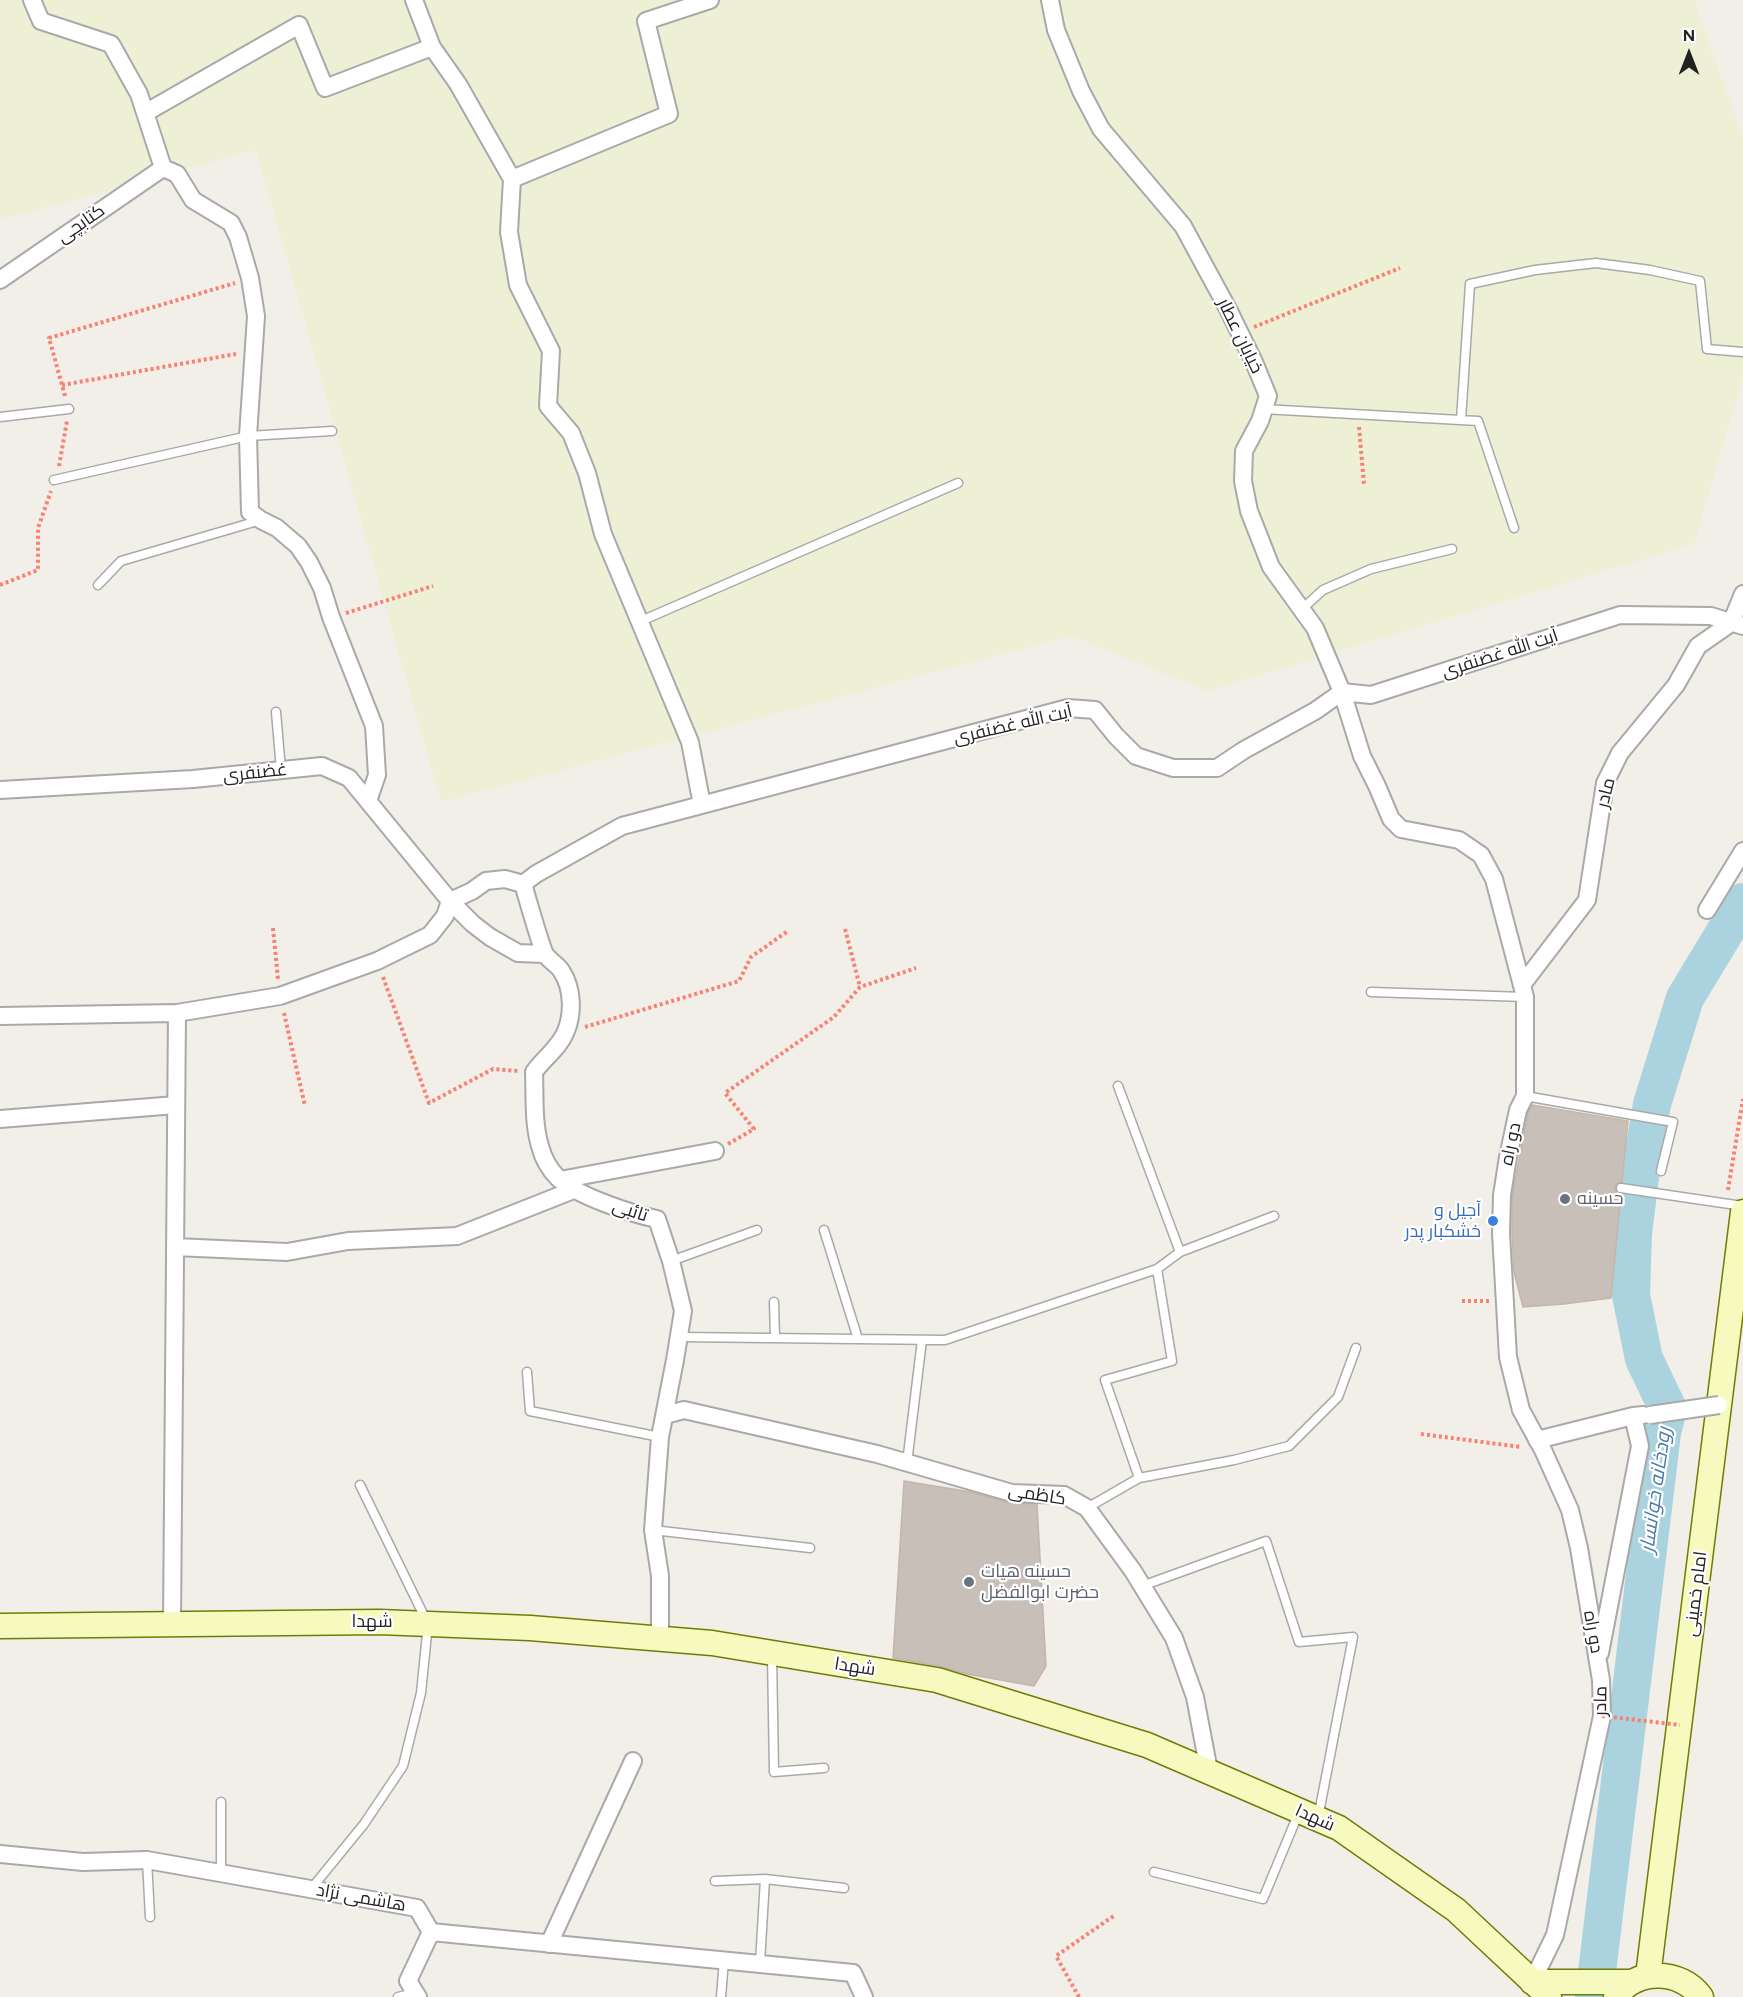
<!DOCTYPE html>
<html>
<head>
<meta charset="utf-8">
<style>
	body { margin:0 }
	#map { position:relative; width:1743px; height:1997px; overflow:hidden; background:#f2efe9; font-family:Figtree,sans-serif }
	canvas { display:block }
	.north { position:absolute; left:1659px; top:24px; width:60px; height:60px; -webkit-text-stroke:4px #fff; paint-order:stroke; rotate:0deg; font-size:16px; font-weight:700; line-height:24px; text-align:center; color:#222 }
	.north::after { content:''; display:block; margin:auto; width:21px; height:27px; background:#222; clip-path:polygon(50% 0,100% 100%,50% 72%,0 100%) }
</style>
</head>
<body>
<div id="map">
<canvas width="1743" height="1997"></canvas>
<div class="north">N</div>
</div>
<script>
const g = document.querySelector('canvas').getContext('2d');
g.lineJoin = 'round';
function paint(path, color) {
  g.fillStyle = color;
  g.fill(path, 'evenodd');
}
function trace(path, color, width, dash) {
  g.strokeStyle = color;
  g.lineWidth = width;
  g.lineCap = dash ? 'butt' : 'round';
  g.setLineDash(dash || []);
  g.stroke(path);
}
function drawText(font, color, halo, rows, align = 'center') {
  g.font = font + ' Figtree,Cairo,sans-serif';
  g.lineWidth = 4.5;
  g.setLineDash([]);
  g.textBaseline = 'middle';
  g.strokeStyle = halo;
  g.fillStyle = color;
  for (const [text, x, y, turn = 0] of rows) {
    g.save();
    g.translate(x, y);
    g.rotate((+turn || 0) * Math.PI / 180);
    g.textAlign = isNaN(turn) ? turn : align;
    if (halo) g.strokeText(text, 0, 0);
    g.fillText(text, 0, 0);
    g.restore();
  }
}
const farmland = new Path2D(`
	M0,0H1696L1698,12L1743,138V377L1694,544L1207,691L1071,636L441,802L256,150L0,220Z`);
const river = new Path2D(`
	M1594,1997L1662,1433L1668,1409L1644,1359L1631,1295L1633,1233L1641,1170L1652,1104L1685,998L1743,902`);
const building = new Path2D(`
	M1532,1105L1628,1121L1622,1182L1616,1184L1615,1188L1617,1193L1621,1194L1611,1298L1564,1304L1523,1307L1514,1272L1512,1233V1196L1528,1113Z
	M904,1481L971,1492L1009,1503L1037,1504L1046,1666L1034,1686L967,1674L939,1666L893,1658Z`);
const path = new Path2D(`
	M1254,327L1400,268
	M62,385L236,354
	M65,396L49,338L235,283
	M1359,427L1364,484
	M59,466L67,421
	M0,585L38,570V528L51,491
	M346,613L433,586
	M273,928L278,979
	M845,929L860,987
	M383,977L429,1103L493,1069L519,1071
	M284,1013L305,1106
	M585,1027L739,981L751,957L788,931
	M728,1144L754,1129L725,1093L834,1017L860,987L916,968
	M1728,1190L1743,1099
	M1462,1301H1489
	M1421,1434L1521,1447
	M1079,1997L1056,1956L1115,1915`);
const service = new Path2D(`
	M1263,409L1478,421L1514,528
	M0,417L69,409
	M1461,420L1470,284L1535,270L1596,263L1650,270L1700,281L1707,349L1743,352
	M54,480L248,436L332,431
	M98,585L121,561L261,520
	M1302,609L1323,590L1371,569L1452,549
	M641,621L958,483
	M276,712L281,770
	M1371,992L1525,997
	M1118,1086L1180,1252L1157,1269
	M1525,1096L1673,1122L1661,1171
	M1621,1188L1743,1206
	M824,1230L858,1339
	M1180,1252L1274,1216
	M671,1261L757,1230
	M774,1302L775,1338
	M679,1337L945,1340L1157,1269L1172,1361L1105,1380L1139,1478
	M527,1372L530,1411L660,1437
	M907,1463L922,1340
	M1087,1508L1139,1478L1234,1460L1289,1446L1338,1397L1356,1348
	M653,1530L810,1548
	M1142,1586L1266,1541L1299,1642L1353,1637L1318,1818
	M772,1655L774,1772L824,1768
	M221,1802V1873
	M147,1860L150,1917
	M1154,1872L1263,1899L1299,1812
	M715,1881L765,1879
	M311,1889L364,1824L403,1766L421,1693L428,1624L360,1485
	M760,1963L765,1879L844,1888
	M398,1997L414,1993
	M721,1997L724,1960`);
const minor = new Path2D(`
	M32,0L41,21L111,44L139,94L163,168L177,174L193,200L231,223L238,237L250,278L256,316L248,436L250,512L261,520L277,528L298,546L309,562L322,588L331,617L374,726L377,775L368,801
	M414,0L432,47L458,84L512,179L509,232L518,285L551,351L548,406L571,433L587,473L603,534L690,742L702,805
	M1050,0L1056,30L1081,91L1101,129L1183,226L1228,309L1254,362L1268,396L1260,421L1244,451L1243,481L1249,511L1271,567L1315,628L1342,692L1362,756L1377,786L1391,819L1401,829L1459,840L1481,855L1494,879L1525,997V1096L1518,1110L1508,1157L1502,1195L1501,1233L1508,1357L1521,1410L1543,1450L1570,1510L1579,1548L1601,1680L1602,1716L1555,1935L1532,1982
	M145,113L299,25L325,88L432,47
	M512,179L669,114L646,21L710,0
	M0,280L163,168
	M0,790L193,779L322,766L349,778L450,901L473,924L490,937L518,953L544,954
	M1707,910L1743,851
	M1522,985L1587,900L1605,783L1620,753L1676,685L1698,646L1731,623L1743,594
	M0,1016L177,1013L280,996L377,961L430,935L445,916L450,901L472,891L486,881L505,879L523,884
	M0,1119L176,1105
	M560,1180L715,1151
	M175,1247L287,1252L348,1241L457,1236L576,1189
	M665,1415L684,1410L877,1454L1012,1493L1064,1495L1087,1508L1133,1571L1174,1638L1195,1697L1209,1771
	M1537,1440L1633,1416L1643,1415
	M172,1624L177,1013
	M660,1639V1576L653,1530L660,1437L675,1360L683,1311L671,1261L657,1219C632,1214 577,1196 558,1178C550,1170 543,1158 540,1146C533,1123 535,1096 534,1072C544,1058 560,1047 566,1031C573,1014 573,989 562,972C558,964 547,960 544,952C536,930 530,907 523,884L536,874L622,826L1068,708L1095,710L1116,736L1136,756L1173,768H1217L1244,750L1315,711L1342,692L1371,695L1620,615L1711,616L1743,626
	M1600,1653L1640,1446L1633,1416
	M0,1854L83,1862L147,1860L417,1908L431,1932L853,1973L864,1997
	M549,1944L633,1761
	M418,1997L408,1981L431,1932`);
const secondary = new Path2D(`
	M0,1626L379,1622L530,1628L712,1643L937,1680L1147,1745L1339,1828L1456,1910L1549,1997
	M1648,1976L1743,1212
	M1532,1982H1631
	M1616,1997C1635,1968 1681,1969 1701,1997`);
const pathBridge = new Path2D(`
	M1602,1716L1680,1725`);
const minorBridge = new Path2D(`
	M1650,1415L1719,1405`);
const markers = [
	[1565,1199,6,"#6b7280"],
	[1493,1221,6,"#3f7fe0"],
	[969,1582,6,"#6b7280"]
];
const streetNames = [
	["کتابچی",81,224,-35],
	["خیابان عطار",1240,336,64],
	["آیت الله غضنفری",1500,654,-18],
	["آیت الله غضنفری",1013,725,-13],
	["غضنفری",255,773,-6],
	["مادر",1606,793,-76],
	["دو راه",1511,1144,-78],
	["تائبی",630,1211,18],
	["کاظمی",1037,1495,9],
	["امام خمینی",1696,1594,-83],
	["شهدا",372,1622],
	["دو راه",1593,1632,80],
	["شهدا",855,1667,9],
	["مادر",1601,1701,-89],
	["شهدا",1315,1818,24],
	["هاشمی نژاد",361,1898,10]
];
const worshipNames = [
	["حسینه",1577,1199],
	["حسینه هیات",981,1572],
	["حضرت ابوالفضل",981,1593]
];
const shopNames = [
	["آجیل و",1481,1211],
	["خشکبار پدر",1481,1232]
];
const waterNames = [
	["رودخانه خوانسار",1656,1490,-82]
];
paint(farmland, '#eef0d5');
trace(river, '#aad3df', 38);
paint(building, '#c7bfb8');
trace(building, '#c4b6ab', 1.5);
trace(service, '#a9a9a9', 11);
trace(minor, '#a9a9a9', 20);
trace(secondary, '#707d05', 27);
trace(path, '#fa8072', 4, [3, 3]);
trace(service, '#fff', 8);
trace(minor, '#fff', 16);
trace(secondary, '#f7fabf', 24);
trace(minorBridge, '#a9a9a9', 20, []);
trace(pathBridge, '#fa8072', 4, [3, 3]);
trace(minorBridge, '#fff', 16);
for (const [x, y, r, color] of markers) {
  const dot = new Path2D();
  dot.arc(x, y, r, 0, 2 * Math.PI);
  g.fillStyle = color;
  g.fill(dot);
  trace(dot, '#fff', 2);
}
drawText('18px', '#222', '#fff', streetNames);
drawText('18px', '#5b616d', '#fff', worshipNames, 'left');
drawText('18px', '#366cbe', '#fff', shopNames, 'right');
drawText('italic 20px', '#4a7aab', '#fff', waterNames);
</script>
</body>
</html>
